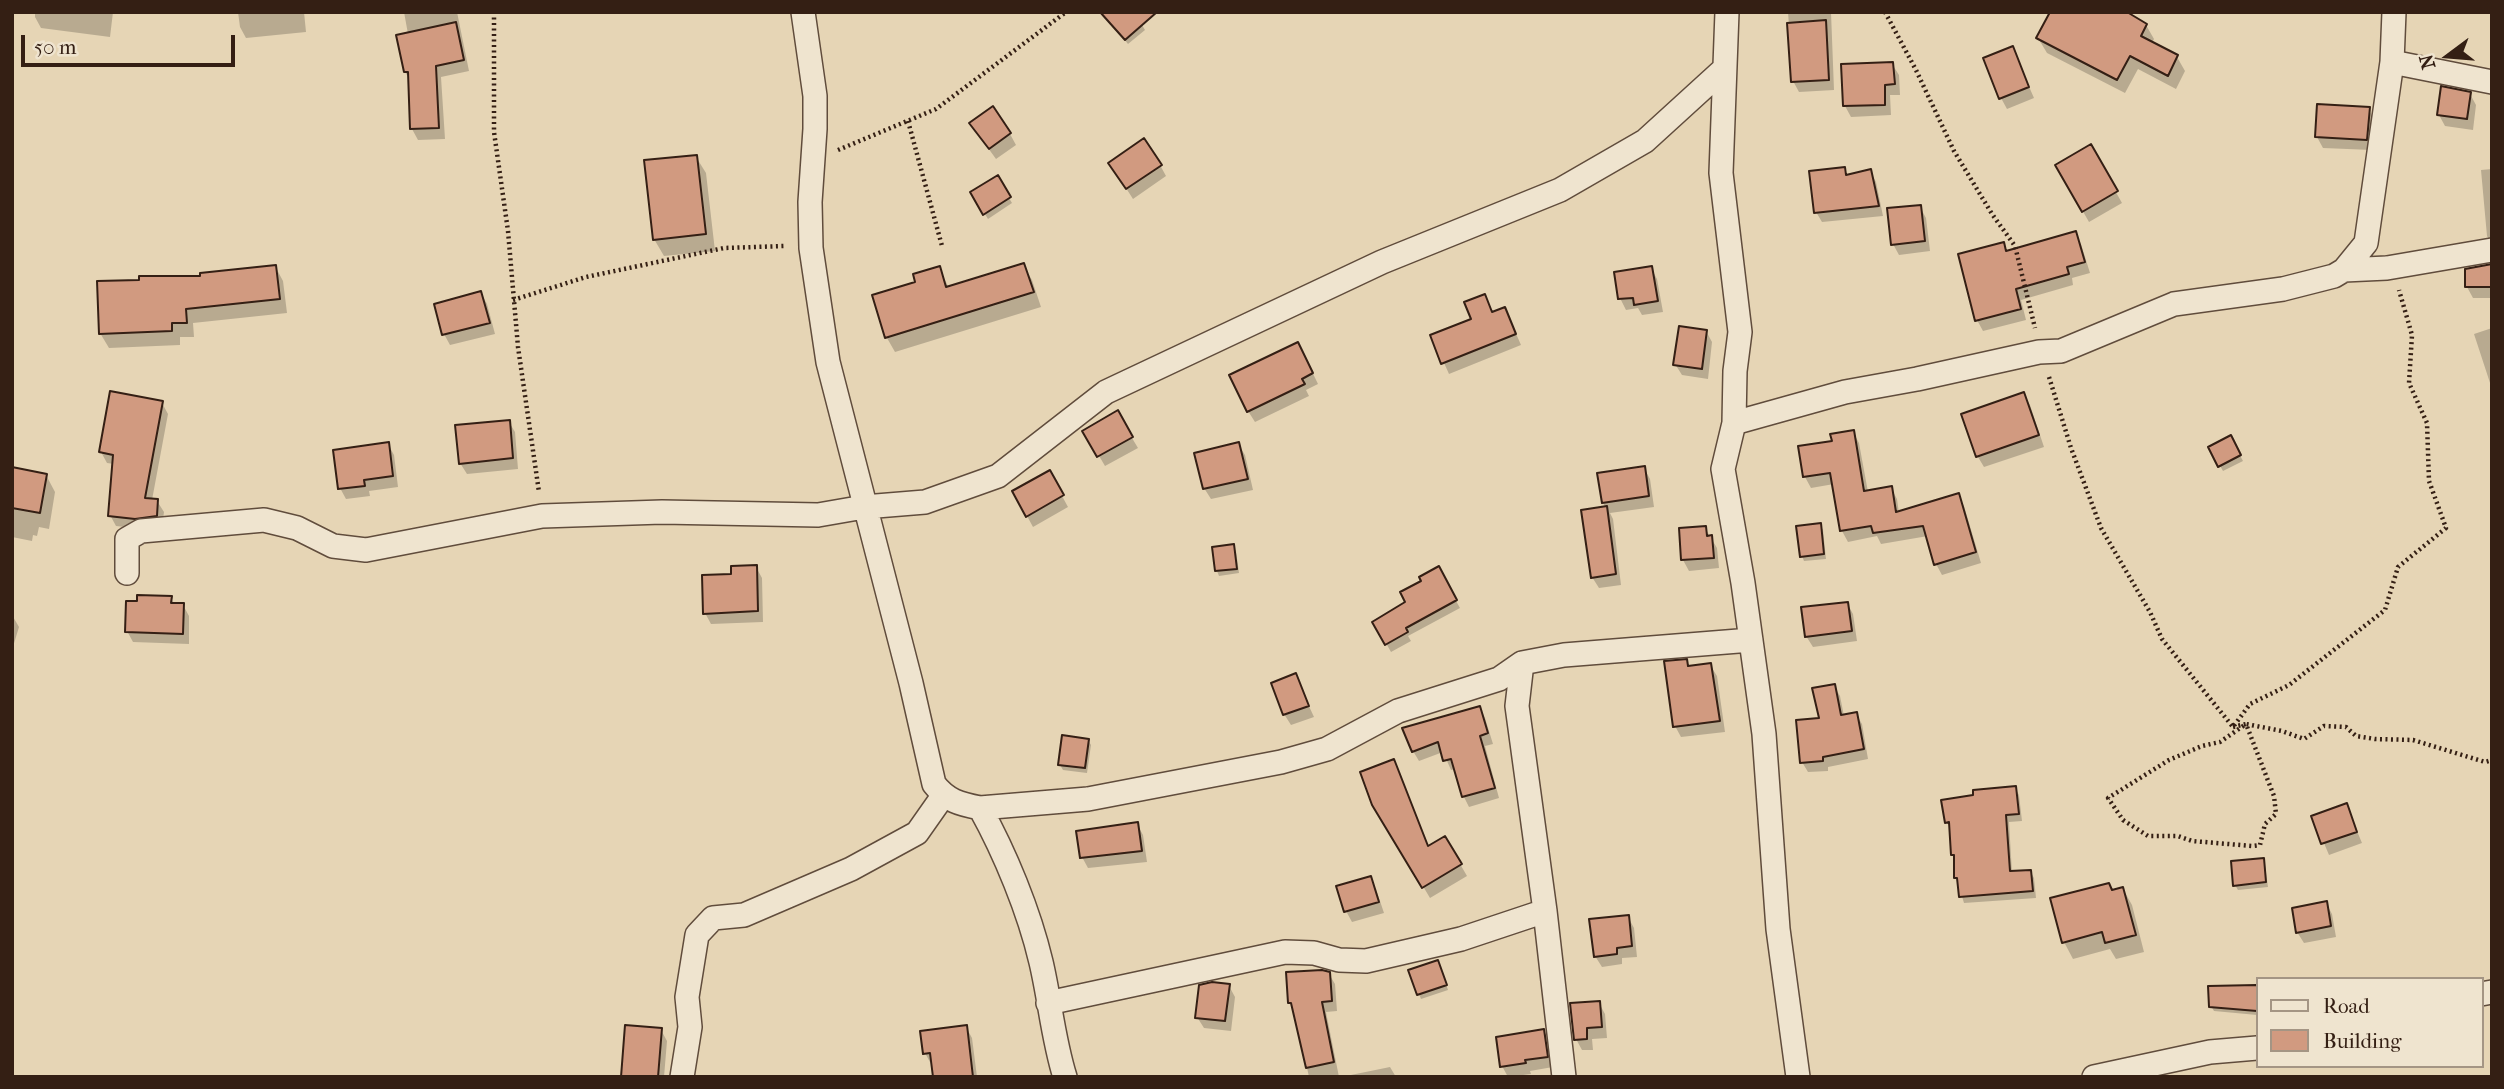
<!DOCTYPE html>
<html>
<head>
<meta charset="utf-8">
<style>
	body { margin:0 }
	#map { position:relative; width:2504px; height:1089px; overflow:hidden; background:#e6d5b5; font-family:"IM FELL French Canon",serif }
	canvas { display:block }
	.frame { position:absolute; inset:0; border:14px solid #341f14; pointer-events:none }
	.legend { position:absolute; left:2256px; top:977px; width:228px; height:91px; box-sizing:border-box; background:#efe4cf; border:2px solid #a49584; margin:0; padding:9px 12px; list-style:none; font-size:21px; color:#341f14 }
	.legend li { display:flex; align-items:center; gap:14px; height:35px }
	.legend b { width:35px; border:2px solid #a49584 }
	.north { position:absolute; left:2413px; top:21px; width:70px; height:70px; -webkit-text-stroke:5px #efe4cf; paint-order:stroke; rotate:254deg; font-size:19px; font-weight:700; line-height:28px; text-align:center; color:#341f14 }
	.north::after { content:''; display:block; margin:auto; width:24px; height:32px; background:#341f14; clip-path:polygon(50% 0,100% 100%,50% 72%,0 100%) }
	.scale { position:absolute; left:21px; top:35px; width:214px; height:32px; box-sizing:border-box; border:4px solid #341f14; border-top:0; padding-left:9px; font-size:21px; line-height:24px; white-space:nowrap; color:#341f14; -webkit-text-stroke:5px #efe4cf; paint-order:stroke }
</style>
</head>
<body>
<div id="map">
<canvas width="2504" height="1089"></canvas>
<div class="frame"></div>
<ul class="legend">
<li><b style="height:9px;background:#efe4cf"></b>Road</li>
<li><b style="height:19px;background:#d19a80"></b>Building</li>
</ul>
<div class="north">N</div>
<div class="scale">50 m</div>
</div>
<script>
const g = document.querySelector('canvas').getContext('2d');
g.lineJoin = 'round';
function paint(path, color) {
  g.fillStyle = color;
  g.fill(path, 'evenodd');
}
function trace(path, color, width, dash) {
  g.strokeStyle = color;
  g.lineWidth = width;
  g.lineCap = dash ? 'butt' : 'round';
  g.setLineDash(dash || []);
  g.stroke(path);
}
const shadow = new Path2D(`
	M35,12H113L110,37L41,28L35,17Z
	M238,12H304L306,32L246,38L240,27Z
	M404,12H457L469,71L441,77L445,139L418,140L412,129L410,80L405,72L408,34Z
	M1788,12H1831L1834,90L1799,92L1793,81Z
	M1107,19L1142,25L1145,30L1128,44Z
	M2146,25L2154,39L2152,43L2177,57L2185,71L2176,89L2138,69L2125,93L2047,53L2038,38Z
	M2012,48L2034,98L2007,109L2001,98Z
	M1892,64L1899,75L1900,95H1890L1891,115L1851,117L1845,106Z
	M2470,94L2476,105L2473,130L2445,126L2439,115Z
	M2368,109L2375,120L2372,150L2323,148L2317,137Z
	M978,134H1010L1016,145L996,159Z
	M2090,146L2122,203L2089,222L2057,166Z
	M696,157L706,173L715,251L664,256L654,239Z
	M1160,165L1166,176L1133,199L1117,174Z
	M1844,169L1848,176L1870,171L1876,182L1883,216L1822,222L1816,212Z
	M2492,169V245L2487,236L2481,170Z
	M997,178L1012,203L988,219L972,193Z
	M1920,207L1926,218L1930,251L1899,255L1893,244Z
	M2075,233L2081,244L2090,273L2072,278L2073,285L2021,300L2026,320L1983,331L1977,320L2003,244L2008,253Z
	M1023,265L1032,280L1041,307L895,352L887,338L874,296L917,283L939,268L949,288Z
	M275,266L283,281L287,313L193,323L194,337H180V345L109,348L100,333L202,277Z
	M2492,266V298H2473L2467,287Z
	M1651,268L1657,279L1663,312L1642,315L1638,308L1626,310L1620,298Z
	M481,293L487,304L495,334L450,345L444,334Z
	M1484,296L1493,313L1510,320L1521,345L1449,374L1432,336L1473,320Z
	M2492,328V389L2474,334Z
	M1706,331L1712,342L1708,379L1682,375L1675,364Z
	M1304,355L1318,384L1306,390L1309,396L1255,422L1248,411Z
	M2024,394L2030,405L2044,447L1984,467L1978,457L1964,415Z
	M162,403L168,414L152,500L157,501L164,512L162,526L142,529L116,526L110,515L114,464L107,463L101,452Z
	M1117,413L1138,448L1105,466L1085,432Z
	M509,422L515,432L518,469L467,474L460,463Z
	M1853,432L1859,443L1868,492L1891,488L1897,499L1899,513L1958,495L1964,506L1981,563L1942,575L1936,564L1928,536L1881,544L1877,536L1848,542L1842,531L1834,484L1811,488L1805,477L1834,442Z
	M2230,437L2243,461L2223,471L2210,448Z
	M388,444L394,455L398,487L369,491L370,496L346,499L340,488Z
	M1238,444L1245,455L1253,490L1211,499L1204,488Z
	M1644,468L1650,479L1654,507L1610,513L1613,519L1621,585L1599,588L1592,577L1606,508L1603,503Z
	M1049,472L1068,507L1033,527L1014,492Z
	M12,473L46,475L55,492L49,529L39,527L37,536L33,535L32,541L12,537Z
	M1820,525L1823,530L1826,559L1804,561L1802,556Z
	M1705,528L1717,548L1719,568L1689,571L1683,560Z
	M1233,546L1236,551L1239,573L1219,576L1217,571L1214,548Z
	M756,567L762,578L763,622L711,624L705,613L733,576Z
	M1438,569L1460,608L1408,636L1411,641L1391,652L1374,622L1408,603L1423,581Z
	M171,598L175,605H183L189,616V644L133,642L127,631Z
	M1847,603L1853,614L1857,641L1813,647L1806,636Z
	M12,615L19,627L12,650Z
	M1686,661L1690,668L1710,665L1717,676L1725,732L1681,737L1675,726Z
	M1295,676L1314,717L1291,725L1284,714Z
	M1834,686L1840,696L1844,716L1856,714L1862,724L1868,759L1828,767V771L1808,772L1802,762Z
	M1480,708L1485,718L1493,744L1485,746L1499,798L1469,807L1464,797L1456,769L1451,770L1443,752L1419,761L1413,751Z
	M1088,740L1091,745L1087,773L1063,770L1060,765Z
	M1394,761L1429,848L1445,838L1467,876L1430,898L1374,804Z
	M2015,788L2019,795L2022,821L2009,822L2012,873L2030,871L2034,878L2036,898L1964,903L1956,877L1951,830L1947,822L1975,796Z
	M2346,805L2362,843L2329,855L2313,817Z
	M1137,824L1143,835L1147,862L1088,868L1082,857Z
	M2263,860L2265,865L2268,887L2238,890L2235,885Z
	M1370,878L1376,889L1384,913L1352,922L1346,911Z
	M2123,889L2132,905L2144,952L2116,959L2110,949L2073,959L2064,942L2113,892Z
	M2326,903L2332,914L2336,937L2304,943L2297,932Z
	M1628,917L1634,928L1637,957L1622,958V964L1602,967L1595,956Z
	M1440,967L1448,990L1421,999L1410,971Z
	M1329,974L1335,984L1337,1011L1326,1012L1339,1077H1309L1295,1012L1290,1003Z
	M1229,986L1235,997L1231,1031L1204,1028L1197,1017Z
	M2257,987V1015L2214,1011L2211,1006L2210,988Z
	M1599,1003L1605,1014L1607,1038L1592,1039L1593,1050H1582L1576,1039Z
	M966,1027L972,1038L977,1077H935L934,1064H931L925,1053Z
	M661,1030L667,1041L664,1077H622Z
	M1544,1031L1550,1042L1553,1067L1530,1071L1531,1074L1508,1077L1502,1066Z
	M1390,1067L1396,1077H1341Z`);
const building = new Path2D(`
	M1100,12H1157L1125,40Z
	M2050,12H2127L2147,24L2141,36L2178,55L2168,76L2130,56L2117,80L2036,38Z
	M1826,20L1829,80L1791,82L1787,23Z
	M456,22L464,60L436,66L439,128L410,129L408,72H404L396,35Z
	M2013,46L2029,87L1999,99L1983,58Z
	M1893,62L1895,84L1885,85V105L1843,106L1841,64Z
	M2441,86L2471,92L2467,119L2437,115Z
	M2317,104L2370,107L2367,140L2315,137Z
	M993,106L1011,133L989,149L969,123Z
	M1144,138L1162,165L1126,189L1108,163Z
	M2091,144L2118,191L2082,212L2055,165Z
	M697,155L706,234L653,240L644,160Z
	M1845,167L1846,175L1871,169L1879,206L1814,213L1809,171Z
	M998,175L1011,197L983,215L970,192Z
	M1921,205L1925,241L1891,245L1887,208Z
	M2076,231L2085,262L2067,267L2069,274L2016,289L2021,309L1975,321L1958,254L2004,242L2006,251Z
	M1024,263L1034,292L885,338L872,295L915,282L913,274L940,266L946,287Z
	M2492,264V287H2465V269Z
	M276,265L280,299L186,309L187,323H172V331L99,334L97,281L139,280V276H200V273Z
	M1652,266L1658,301L1634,305L1633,298L1618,299L1614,272Z
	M481,291L490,323L442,335L434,304Z
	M1485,294L1492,312L1505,307L1516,334L1441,364L1430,335L1471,319L1464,302Z
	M1679,326L1707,330L1702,369L1673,365Z
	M1298,342L1313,373L1302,379L1305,384L1247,412L1229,375Z
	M110,391L163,401L145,498L158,499L157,516L135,519L108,516L113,455L99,452Z
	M2024,392L2039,435L1976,457L1961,414Z
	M1118,410L1133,437L1097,457L1082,431Z
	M510,420L513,458L459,464L455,425Z
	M1854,430L1864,491L1892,486L1896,512L1959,493L1976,552L1934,565L1923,526L1873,533L1871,526L1840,531L1830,473L1803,477L1798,446L1832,441L1830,434Z
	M2231,435L2241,455L2218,467L2208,447Z
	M389,442L393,476L364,480L365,486L338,489L333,450Z
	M1239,442L1248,479L1203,489L1194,453Z
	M1645,466L1649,496L1602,503L1597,473Z
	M12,467L47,474L40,513L12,508Z
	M1050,470L1064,495L1026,517L1012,491Z
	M1607,506L1616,574L1591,578L1581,510Z
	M1821,523L1824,554L1800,557L1796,526Z
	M1706,526L1707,536L1712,535L1714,558L1681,560L1679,528Z
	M1234,544L1237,569L1215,571L1212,547Z
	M757,565L758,611L703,614L702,575L731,574V566Z
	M1439,566L1457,600L1406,628L1408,632L1385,645L1372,622L1405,602L1400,592L1421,581L1419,577Z
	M137,595L172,596L171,603H184L183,634L125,632L126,601H137Z
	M1848,602L1852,631L1805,637L1801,607Z
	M1687,659L1688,666L1711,663L1720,721L1673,727L1664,661Z
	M1296,673L1309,706L1283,715L1271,683Z
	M1835,684L1841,715L1857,712L1864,749L1823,757V761L1800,763L1796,720L1819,718L1812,688Z
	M1480,706L1488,733L1480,736L1495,788L1462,797L1451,759L1443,761L1438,742L1412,752L1402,728Z
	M1062,735L1089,739L1085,768L1058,765Z
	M1394,759L1428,846L1445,836L1462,864L1422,888L1372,805L1360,772Z
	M2016,786L2019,814L2006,815L2010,871L2031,870L2033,891L1959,897L1957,878H1954V855H1951L1949,822L1945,823L1941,800L1973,795V790Z
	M2347,803L2357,832L2321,844L2311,816Z
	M1138,822L1142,851L1080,858L1076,831Z
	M2264,858L2266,882L2233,886L2231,861Z
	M1371,876L1379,902L1344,912L1336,886Z
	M2109,883L2112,890L2123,887L2136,935L2105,943L2102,932L2062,943L2050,898Z
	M2327,901L2331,926L2296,933L2292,908Z
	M1629,915L1632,946L1617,948V954L1594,957L1589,919Z
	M1438,960L1447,985L1417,995L1408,970Z
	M1322,970L1330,972L1332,1001L1322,1002L1334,1062L1306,1068L1291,1003H1288L1286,972Z
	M1212,982L1230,984L1225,1021L1195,1018L1199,985Z
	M2257,985V1011L2209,1007L2208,986Z
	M1600,1001L1602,1027L1587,1028V1039L1574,1040L1570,1003Z
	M625,1025L662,1028L658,1077H621Z
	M967,1025L973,1077H933L930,1053L923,1054L920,1031Z
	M1544,1029L1548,1057L1525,1060L1526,1063L1500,1067L1496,1037Z`);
const path = new Path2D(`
	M494,12V132L508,231L518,347L539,492
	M1885,12L1916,70L1954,151L1992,214L2015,246L2035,328
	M908,121L942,246
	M838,150L936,109L1066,12
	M513,300L586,277L724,248L785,246
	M2049,377L2071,448L2101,528L2150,612L2162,639L2233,727L2250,704L2289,685L2385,610L2398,567L2446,528L2429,481L2427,423L2409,383L2412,335L2399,290
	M2233,727L2246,724L2274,796L2276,814L2265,824L2260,845L2252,846L2192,841L2178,836H2148L2123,820L2108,798L2169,760L2202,746L2220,742L2246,724L2282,731L2304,739L2324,726L2346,727L2356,736L2375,739L2413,740L2485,762L2492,760`);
const minor = new Path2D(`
	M803,12L815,96V129L810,202L811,248L828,362L911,683L934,784C947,801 960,804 980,808C1005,853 1029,911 1041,962C1050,1000 1053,1039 1065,1077
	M1727,12L1721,173L1740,332L1735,371L1734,423L1723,469L1743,583L1764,734L1778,929L1798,1077
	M2392,62L2492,82
	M2344,270L2387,268L2492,250
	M1734,423L1845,392L1917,379L2039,352L2061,351L2174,304L2283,289L2334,276L2344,270L2366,243L2392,62L2394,12
	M127,573V539L141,531L264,520L297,528L333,546L366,550L542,516L662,512L818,515L864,507L925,502L998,476L1106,392L1382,262L1560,190L1645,141L1724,69
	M1522,663L1517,706L1545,911L1564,1077
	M980,808L1088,799L1281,762L1327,749L1398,711L1499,679L1522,663L1564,655L1751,640
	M2481,994L2492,992
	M1048,1003L1285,952L1314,953L1339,960L1366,961L1461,939L1545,911
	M682,1077L690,1027L687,997L697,935L713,918L744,915L851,869L917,833L943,796
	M2094,1077L2210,1052L2257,1048`);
paint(shadow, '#0003');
paint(building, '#d19a80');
trace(building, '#341f14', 2);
trace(minor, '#604c3c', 26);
trace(path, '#341f14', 4.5, [2, 3.5]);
trace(minor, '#efe4cf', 23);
</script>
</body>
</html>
